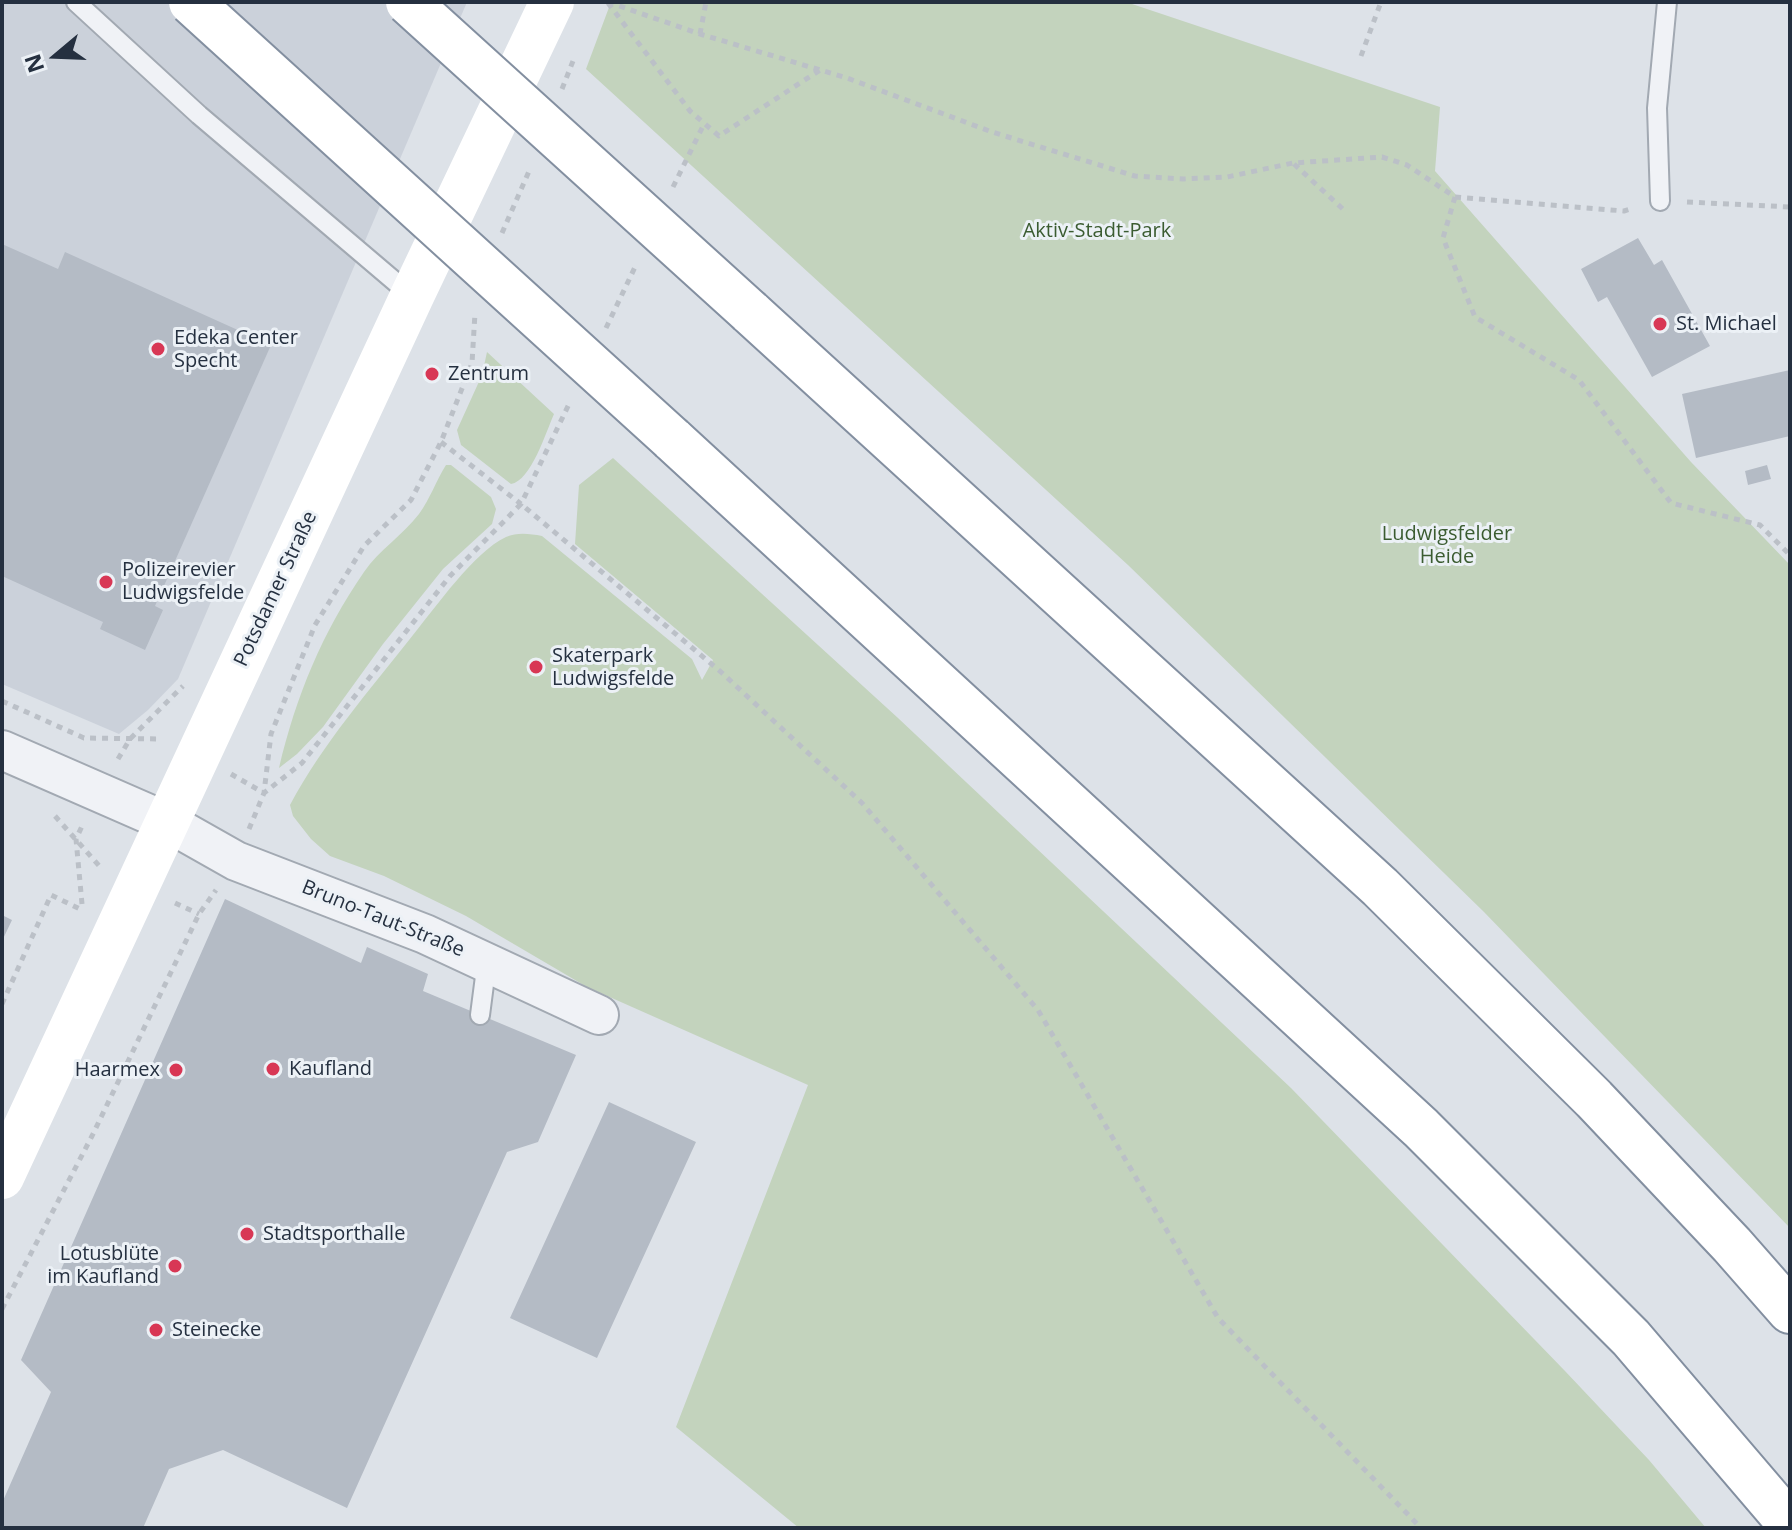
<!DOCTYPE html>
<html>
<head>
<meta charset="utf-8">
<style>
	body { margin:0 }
	#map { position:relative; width:1792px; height:1530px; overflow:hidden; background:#dde2e8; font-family:"Open Sans",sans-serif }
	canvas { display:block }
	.frame { position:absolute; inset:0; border:4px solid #253040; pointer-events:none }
	.north { position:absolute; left:16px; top:16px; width:80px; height:80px; -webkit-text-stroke:6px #ecf1f6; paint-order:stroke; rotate:251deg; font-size:22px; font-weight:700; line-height:32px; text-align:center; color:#253040 }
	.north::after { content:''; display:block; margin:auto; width:28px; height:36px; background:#253040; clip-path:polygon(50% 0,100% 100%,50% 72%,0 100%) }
</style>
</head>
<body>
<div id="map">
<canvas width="1792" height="1530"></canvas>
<div class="frame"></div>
<div class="north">N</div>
</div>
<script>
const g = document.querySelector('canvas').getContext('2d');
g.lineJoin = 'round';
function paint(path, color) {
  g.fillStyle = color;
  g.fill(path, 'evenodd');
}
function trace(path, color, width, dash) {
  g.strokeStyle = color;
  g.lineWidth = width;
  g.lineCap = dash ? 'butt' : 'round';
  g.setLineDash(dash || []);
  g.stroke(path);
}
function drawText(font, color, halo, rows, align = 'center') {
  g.font = font + ' "Open Sans",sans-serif';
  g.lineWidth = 6;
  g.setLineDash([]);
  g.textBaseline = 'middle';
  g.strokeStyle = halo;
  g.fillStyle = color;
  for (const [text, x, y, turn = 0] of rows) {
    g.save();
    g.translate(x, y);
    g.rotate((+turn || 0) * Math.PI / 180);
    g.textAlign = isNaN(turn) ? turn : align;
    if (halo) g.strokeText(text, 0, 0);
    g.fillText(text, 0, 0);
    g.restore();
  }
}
const built = new Path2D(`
	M2,2H467L178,679L148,710L119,734L2,684Z`);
const green = new Path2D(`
	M611,2H1126L1440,107L1435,171L1691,462L1790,565V1228L1484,912L1128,565L586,69Z
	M487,352L554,414C546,432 531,481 511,484L461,445L457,430L482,375Z
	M613,458L898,718L1291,1088L1565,1371L1649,1460L1706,1528H799L676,1427L808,1085L587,987L466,916L384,876L330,856L311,839L293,816L290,805C323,743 370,690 413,635C436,607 474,552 506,537C518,532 530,534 542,536L692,659L702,680L713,660L575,544L579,485Z
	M446,465H451L491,497L496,509L492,524L443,569L383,644L323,727L297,754L279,768C296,696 322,633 364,572C379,550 403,535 419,514C430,499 436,481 446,465Z`);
const building = new Path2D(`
	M1638,238L1654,265L1662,260L1710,346L1652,377L1607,297L1598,302L1581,269Z
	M2,244L58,269L65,252L271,345L155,606L163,610L145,650L100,629L103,622L2,576Z
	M1790,370V436L1696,458L1682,394Z
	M1767,465L1771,479L1748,485L1745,471Z
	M225,899L361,963L367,947L428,974L423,991L576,1055L538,1142L507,1152L347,1508L223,1450L169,1469L143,1528H2V1503L51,1392L21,1360Z
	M2,915L12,920L2,941Z
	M609,1102L696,1142L597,1358L510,1318Z`);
const path = new Path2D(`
	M608,2L700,34L847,78L992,132L1135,176L1183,179L1227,177L1293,163L1382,157L1407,165L1455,197L1624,211L1634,208
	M608,3L690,111L719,136L820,70
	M700,34L706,2
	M1361,56L1381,2
	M562,89L573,61
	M1294,164L1345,211
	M673,187L704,124
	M1455,197L1443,238L1475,317L1579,380L1671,503L1760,525L1790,555
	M1687,202L1790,207
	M502,233L530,169
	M606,328L636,265
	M441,442L521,504L570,402
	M2,701L84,738L162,739
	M118,759L130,739L183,686
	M231,774L264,793L302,763L450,576L521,504L721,672L862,803L1038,1010L1218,1318L1421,1528
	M55,816L101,868
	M249,829L264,793L271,734L315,625L364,546L411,500L441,442L472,363L475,313
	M175,903L199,914
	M82,904L76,839L83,824
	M2,1004L51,895L80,909
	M2,1309L92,1136L199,914L216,890`);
const service = new Path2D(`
	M76,2L199,115L412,296
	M1660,201L1657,108L1667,2
	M480,1015L487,961`);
const minor = new Path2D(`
	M2,750L167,822L236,861L425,934L599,1015`);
const secondary = new Path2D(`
	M2,1177L412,296L552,2`);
const motorway = new Path2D(`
	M750,312L1380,887L1594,1099L1732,1245L1790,1311
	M672,439L1421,1128L1631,1338L1790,1524`);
const motorwayBridge = new Path2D(`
	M191,2L672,439
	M408,2L750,312`);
const markers = [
	[1660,324,8,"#d83755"],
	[158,349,8,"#d83755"],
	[432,374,8,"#d83755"],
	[106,582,8,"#d83755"],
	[536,667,8,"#d83755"],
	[273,1069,8,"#d83755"],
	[176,1070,8,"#d83755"],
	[247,1234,8,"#d83755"],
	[175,1266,8,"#d83755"],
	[156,1330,8,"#d83755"]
];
const parkNames = [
	["Aktiv-Stadt-Park",1097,231],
	["Ludwigsfelder",1447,534],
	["Heide",1447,557]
];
const poiNames = [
	["St. Michael",1676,324],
	["Edeka Center",174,338],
	["Specht",174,361],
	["Zentrum",448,374],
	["Polizeirevier",122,570],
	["Ludwigsfelde",122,593],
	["Skaterpark",552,656],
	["Ludwigsfelde",552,679],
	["Kaufland",289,1069],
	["Haarmex",160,1070,"right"],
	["Stadtsporthalle",263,1234],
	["Lotusblüte",159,1254,"right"],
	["im Kaufland",159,1277,"right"],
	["Steinecke",172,1330]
];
const streetNames = [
	["Potsdamer Straße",276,589,-65],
	["Bruno-Taut-Straße",383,919,22]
];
paint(built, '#cbd1da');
paint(green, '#c3d3bd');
paint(building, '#b4bbc5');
trace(service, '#a2a9b2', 22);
trace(minor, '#a2a9b2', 42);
trace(motorway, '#838fa0', 48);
trace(path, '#bbc0c7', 5, [6, 6]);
trace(service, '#f0f2f6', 18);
trace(minor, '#f0f2f6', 38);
trace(secondary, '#fff', 44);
trace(motorway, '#fff', 44);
trace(motorwayBridge, '#838fa0', 48, []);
trace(motorwayBridge, '#fff', 44);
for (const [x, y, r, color] of markers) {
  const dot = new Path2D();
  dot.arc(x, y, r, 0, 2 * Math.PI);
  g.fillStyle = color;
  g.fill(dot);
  trace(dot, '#ecf1f6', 3);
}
drawText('20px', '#3b5c31', '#ecf1f6', parkNames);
drawText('20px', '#253040', '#ecf1f6', poiNames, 'left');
drawText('20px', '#253040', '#ecf1f6', streetNames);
</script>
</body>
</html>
